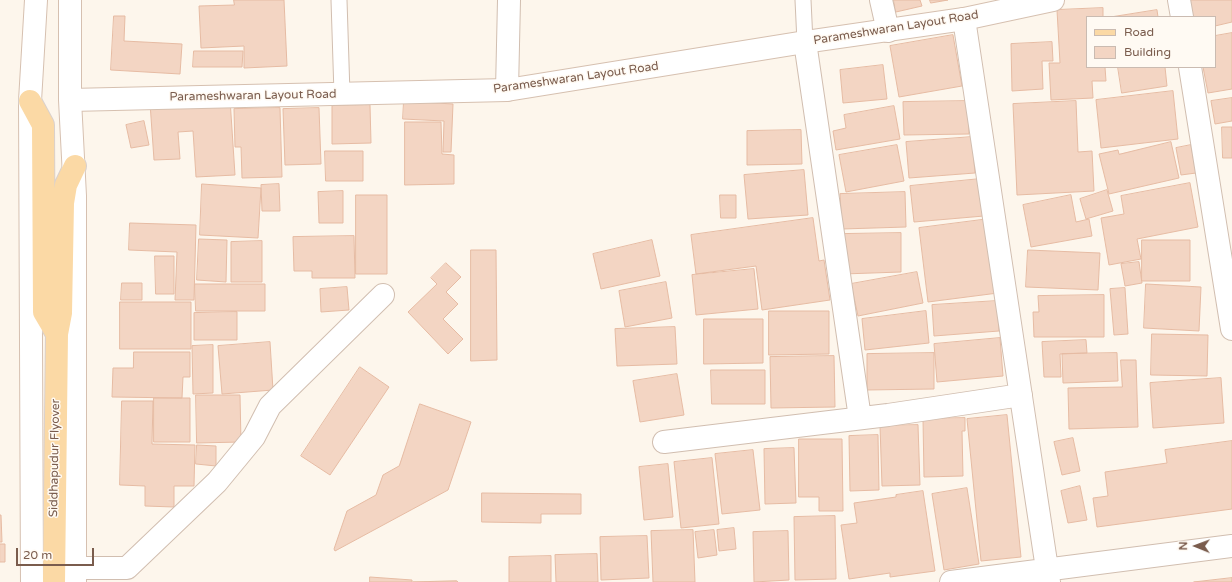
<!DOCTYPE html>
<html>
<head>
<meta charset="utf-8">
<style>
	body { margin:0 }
	#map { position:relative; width:1232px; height:582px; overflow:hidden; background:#fdf6ec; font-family:"Varela Round",sans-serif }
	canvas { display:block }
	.legend { position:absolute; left:1086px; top:16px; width:130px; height:52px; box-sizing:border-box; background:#fffaf3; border:1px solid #cabbb1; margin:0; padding:5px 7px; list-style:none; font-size:12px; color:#7a5c4d }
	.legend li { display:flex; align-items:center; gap:8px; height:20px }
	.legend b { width:20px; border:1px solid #cabbb1 }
	.north { position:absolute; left:1176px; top:526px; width:40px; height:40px; -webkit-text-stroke:3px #fffaf3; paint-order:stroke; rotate:271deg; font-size:11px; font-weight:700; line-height:16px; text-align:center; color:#7a5c4d }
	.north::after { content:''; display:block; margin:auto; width:14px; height:18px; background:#7a5c4d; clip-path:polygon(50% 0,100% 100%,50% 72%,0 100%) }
	.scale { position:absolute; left:16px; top:548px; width:78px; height:18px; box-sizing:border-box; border:2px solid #7a5c4d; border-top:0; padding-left:5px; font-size:12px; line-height:14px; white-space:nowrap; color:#7a5c4d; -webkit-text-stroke:3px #fffaf3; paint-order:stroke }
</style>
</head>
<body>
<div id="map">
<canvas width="1232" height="582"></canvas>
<ul class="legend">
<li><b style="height:5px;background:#fbd9a5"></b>Road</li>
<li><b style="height:11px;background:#f3d5c3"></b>Building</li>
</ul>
<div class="north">N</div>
<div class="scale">20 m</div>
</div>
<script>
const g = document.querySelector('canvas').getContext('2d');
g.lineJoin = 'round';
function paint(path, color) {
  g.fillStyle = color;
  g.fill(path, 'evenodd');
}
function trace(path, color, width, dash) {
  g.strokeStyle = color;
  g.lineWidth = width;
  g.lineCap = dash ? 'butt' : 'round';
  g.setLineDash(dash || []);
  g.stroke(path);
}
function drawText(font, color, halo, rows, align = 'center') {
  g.font = font + ' "Varela Round",sans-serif';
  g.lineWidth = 3;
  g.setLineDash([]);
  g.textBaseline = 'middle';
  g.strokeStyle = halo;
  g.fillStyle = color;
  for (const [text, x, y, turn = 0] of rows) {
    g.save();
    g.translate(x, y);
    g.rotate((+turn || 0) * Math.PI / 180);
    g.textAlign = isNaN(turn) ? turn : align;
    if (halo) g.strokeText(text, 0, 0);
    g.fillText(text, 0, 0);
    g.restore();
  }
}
const building = new Path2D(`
	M234,0H284L287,66L244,68V46L201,48L199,6L234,5Z
	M894,0H920L922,6L896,12Z
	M930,0H948L931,3Z
	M1186,0H1232V22L1215,26V17H1189Z
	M1103,8V17H1087V67H1105L1106,81H1092L1093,98L1051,100L1049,63H1060L1057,10Z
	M1157,10L1158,17H1111Z
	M114,16H125L124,41L182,44L180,74L111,70Z
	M1232,33V89L1208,93L1203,67H1215V36Z
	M953,35L962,86L899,97L890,46Z
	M1052,42L1053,61H1042L1043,89L1012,91L1011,44Z
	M194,51H243L242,67H193Z
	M883,65L887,99L843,103L840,70Z
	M1118,67H1165L1167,86L1122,93Z
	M1173,91L1178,139L1101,148L1096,100Z
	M1232,98V121L1215,124L1211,101Z
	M230,99L235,175L196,177L193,131L178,132L180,159L154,160L150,103Z
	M404,101L453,104L451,152H443L444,121L403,119Z
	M968,101L969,134L904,135L903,102Z
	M1076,101L1078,152L1092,151L1094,191L1017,195L1013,104Z
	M370,105L371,143L332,144V106Z
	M894,106L900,139L836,150L833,131L846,128L844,115Z
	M280,108L282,177L242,178L241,147H235L234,109Z
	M319,108L321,164L285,165L283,109Z
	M144,121L149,145L131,148L126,125Z
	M405,122H441L442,154L454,155V184L405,185Z
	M1222,127H1232V158H1223Z
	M801,130L802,164L747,165V131Z
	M972,137L975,173L909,178L906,142Z
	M1171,142L1179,178L1109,194L1099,154L1118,150L1119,154Z
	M897,145L904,181L846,192L839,155Z
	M1191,145L1196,173L1181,175L1176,148Z
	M325,151H363V181H326Z
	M804,170L808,215L748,219L744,175Z
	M980,179L984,216L914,222L910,186Z
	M1190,183L1198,227L1137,239L1141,259L1109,265L1101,218L1124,214L1121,196Z
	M202,184L261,188L258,238L200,235Z
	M279,184L280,211H262L261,185Z
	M1107,190L1113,211L1086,219L1080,199Z
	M343,191V223H319L318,192Z
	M905,192L906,227L842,229L840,194Z
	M356,195H387V274H356Z
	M720,195H736V218H721Z
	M1071,195L1076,222L1089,219L1092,236L1031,247L1023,205Z
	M813,218L819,261L824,260L830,300L762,310L756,266L696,274L691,235Z
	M989,219L998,293L928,302L919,228Z
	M130,223L196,225L194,300H175L177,252L129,250Z
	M901,233V272L843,274V234Z
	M354,236L355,278H312V271H294L293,237Z
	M199,239L227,240L226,282L197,280Z
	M652,240L660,276L601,289L593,254Z
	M1142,240H1190V281H1142Z
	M262,241V282H231V242Z
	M471,250H496L497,360L471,361Z
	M1028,250L1100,253L1098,290L1026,287Z
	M155,256H174V294H156Z
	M1139,262L1142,283L1125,286L1121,264Z
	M446,263L461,277L446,292L458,304L443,319L463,339L448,354L408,312L437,284L431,278Z
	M754,269L758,309L696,315L692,275Z
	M917,272L923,303L858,316L851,284Z
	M666,282L672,318L625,327L619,291Z
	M122,283H142V300H121Z
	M195,284H265V311H196Z
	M1146,284L1201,287L1199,331L1144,328Z
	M347,287L349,310L321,312L320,289Z
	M1125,288L1128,334L1114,335L1110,289Z
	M1104,295V337H1034L1033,312H1039L1038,296Z
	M997,301L999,331L934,336L932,305Z
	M120,302H191V349H120Z
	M769,311H829V354L769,355Z
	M926,311L929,343L865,350L862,319Z
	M237,312V340H194V313Z
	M704,319H763V363L704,364Z
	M675,327L677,364L617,366L615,329Z
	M1152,334L1208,335L1207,376L1151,375Z
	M1000,338L1003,376L937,382L934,344Z
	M1086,340L1087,353L1060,354L1061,377H1044L1042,342Z
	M270,342L273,390L222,394L218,346Z
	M213,345V393L193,394L192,346Z
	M134,352H190V377H183L182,398L112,397L113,368H133Z
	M934,353V389L867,390V354Z
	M1117,353L1118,381L1063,383L1062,354Z
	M834,356L835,407L771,408L770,357Z
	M1121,360H1136L1138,427L1069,429L1068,388L1122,387Z
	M360,367L389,387L330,475L301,456Z
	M711,370H765V404H712Z
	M677,374L684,415L640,422L633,381Z
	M1221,378L1224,423L1153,428L1150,383Z
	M196,395H240L241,442L197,443Z
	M154,398H190V442H154Z
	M122,401H153L152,444L195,445L194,486H174V507L145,506V486L120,485Z
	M420,404L471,422L448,490L335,551L334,549L347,511L376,495L383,475L399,466Z
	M1007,415L1021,557L981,561L967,419Z
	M965,418V431H962L963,476L924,477L923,419Z
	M918,425L920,485L882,486L880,426Z
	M878,435L879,490L850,491L849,436Z
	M1073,438L1080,471L1062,475L1054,442Z
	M799,439H842L843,511H819V497H799Z
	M1232,441V509L1097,527L1093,498L1108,496L1105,472L1167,463L1165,450Z
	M197,445L216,446V466L196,464Z
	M794,448L796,503L765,504L764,449Z
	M753,450L760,510L722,514L715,454Z
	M712,458L719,524L681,528L674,462Z
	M668,464L673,517L644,520L639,467Z
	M1080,486L1087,520L1068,523L1061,491Z
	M967,488L979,564L944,570L932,494Z
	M923,491L935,571L890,577V573L849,579L841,525L857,523L854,503L896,497V495Z
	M482,493L581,494V514H541V523L482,522Z
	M0,515H1L2,542H0Z
	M835,516L836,579L795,580L794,517Z
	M734,528L736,549L719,551L717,530Z
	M693,530L695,582H653L651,531Z
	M714,530L717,555L698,558L695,532Z
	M788,531L789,580L754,582L753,532Z
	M647,536L649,578L601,580L600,537Z
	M0,544H5V562H0Z
	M597,554L598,582H556L555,555Z
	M551,556V582H509V557Z
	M370,577L412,580V582H370Z
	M1232,578V582H1194Z
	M457,581L458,582H413Z`);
const lane = new Path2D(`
	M339,0L342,94
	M803,0L805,42`);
const street = new Path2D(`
	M881,0L888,31
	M1179,0L1182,17
	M964,19L1049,582
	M805,42L860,418
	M1190,67L1232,329
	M507,90L509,0
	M664,442L888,415L1021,395
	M75,568H127L217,482L254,437L270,406L383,295
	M951,582L1232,546`);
const secondary = new Path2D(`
	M70,0V100L75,196V582
	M70,100L507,90L805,42L964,19L1053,0
	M32,582L30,101L36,0`);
const primary = new Path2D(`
	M30,101L43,125L44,312L57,334
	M54,582L57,334L61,313L63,203L66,185L75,166`);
const streetNames = [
	["Parameshwaran Layout Road",896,28,-9],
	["Parameshwaran Layout Road",576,78,-8],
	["Parameshwaran Layout Road",253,96,-1],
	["Siddhapudur Flyover",55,458,-89]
];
paint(building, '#f3d5c3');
trace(building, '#e6bba3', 1);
trace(lane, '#d1beb0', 17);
trace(street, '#d1beb0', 24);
trace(secondary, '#d6c0b0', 24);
trace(primary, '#dad1cd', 24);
trace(lane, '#fff', 15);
trace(street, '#fff', 22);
trace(secondary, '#fff', 22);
trace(primary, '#fbd9a5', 22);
drawText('12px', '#7a5c4d', '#fffaf3', streetNames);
</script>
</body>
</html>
